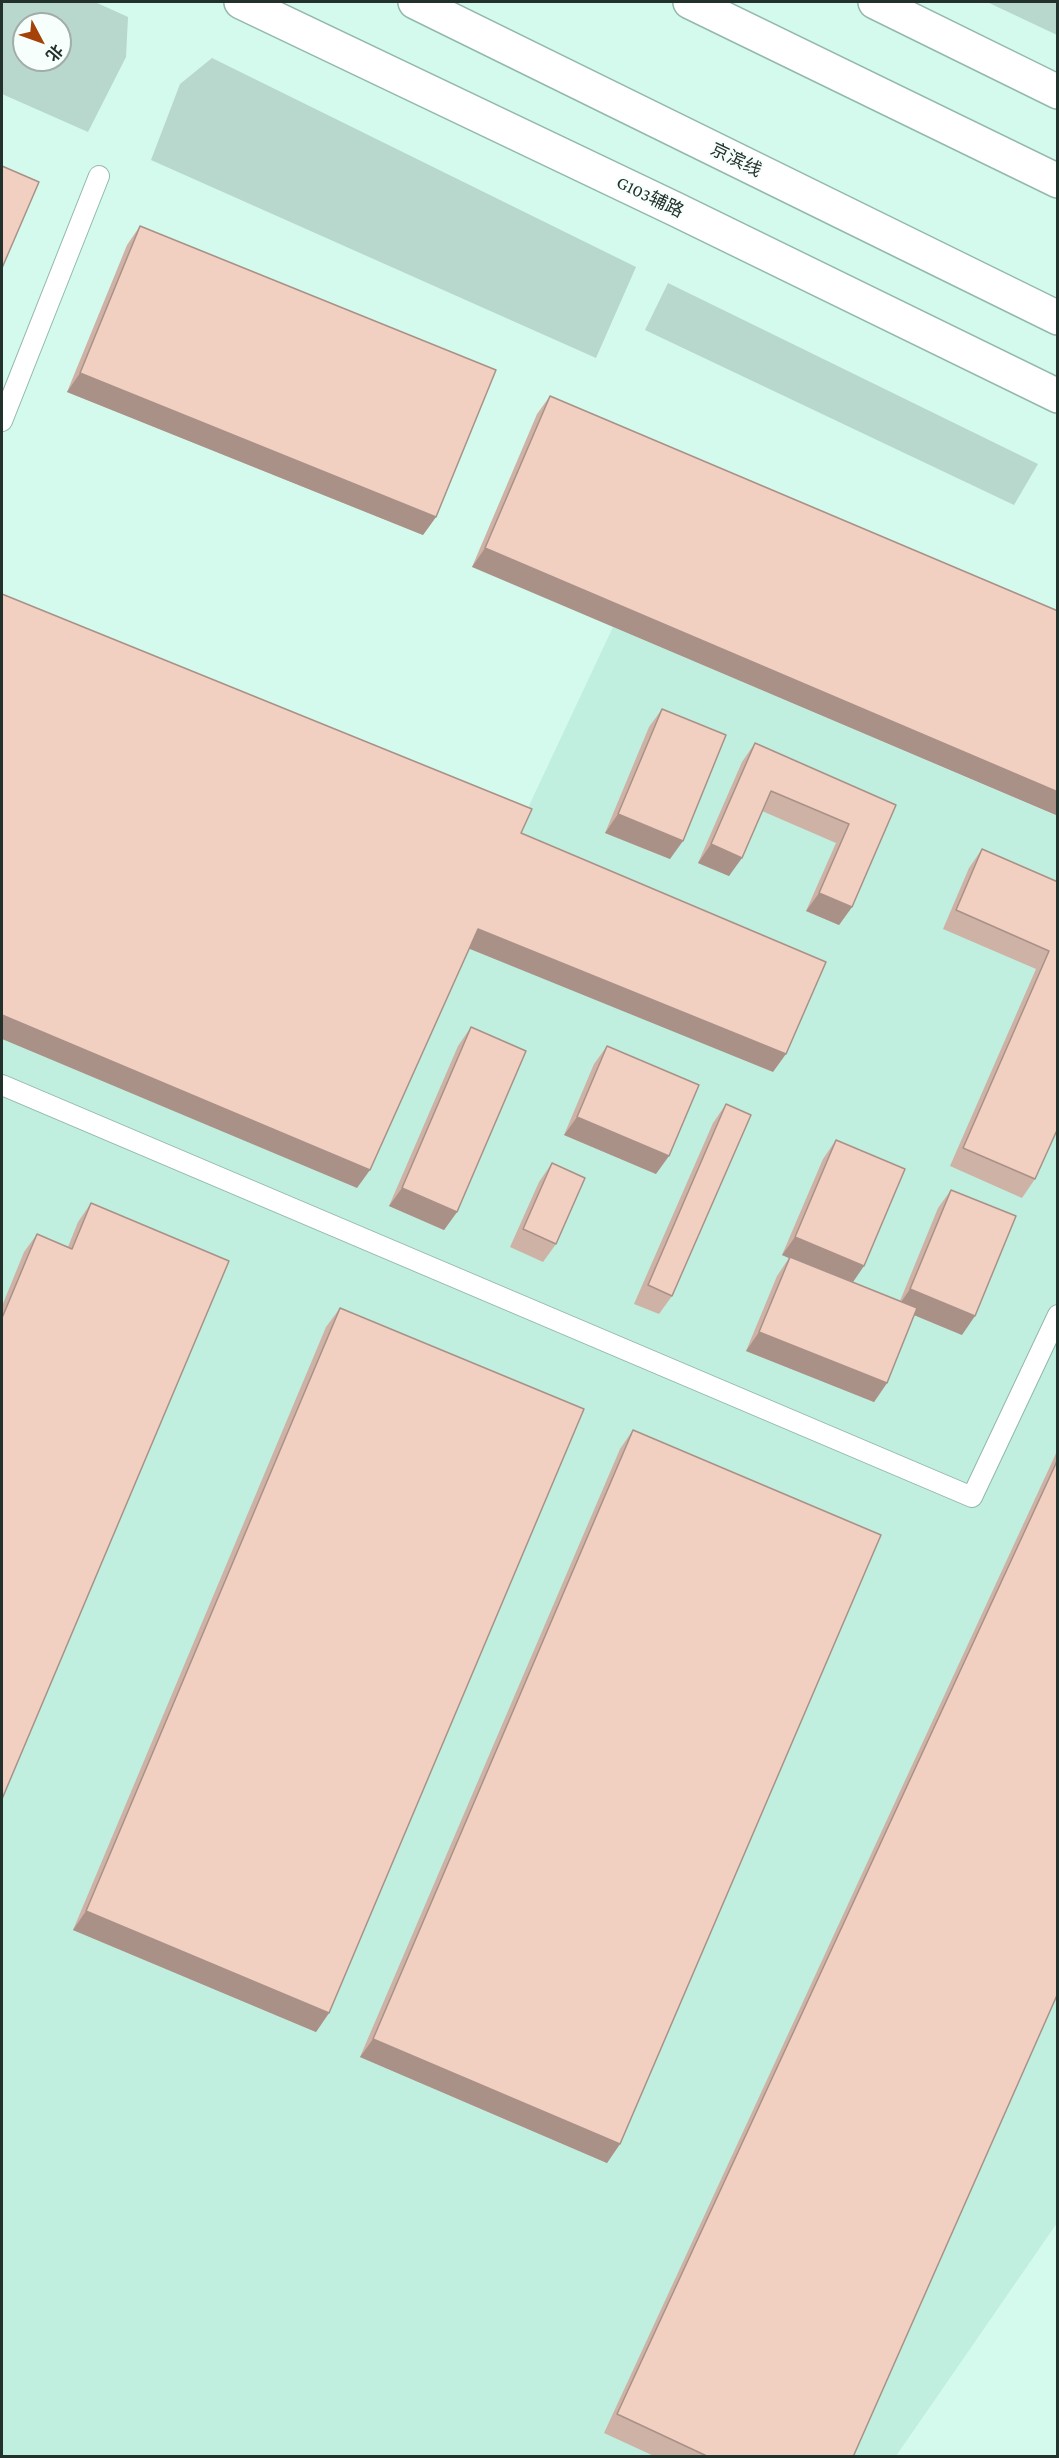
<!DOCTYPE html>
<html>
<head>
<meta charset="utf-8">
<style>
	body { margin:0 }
	#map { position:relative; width:1059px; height:2458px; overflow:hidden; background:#d4faed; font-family:"Crimson Pro","Noto Sans SC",serif }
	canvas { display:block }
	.frame { position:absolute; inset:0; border:3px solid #23312d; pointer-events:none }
	.north { position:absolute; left:12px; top:12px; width:60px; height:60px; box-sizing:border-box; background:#f7fffc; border:2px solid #a2ada9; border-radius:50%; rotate:131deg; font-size:16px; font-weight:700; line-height:24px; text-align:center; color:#23312d }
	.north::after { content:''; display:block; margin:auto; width:21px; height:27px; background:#a54209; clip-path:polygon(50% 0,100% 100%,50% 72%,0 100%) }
</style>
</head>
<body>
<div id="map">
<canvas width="1059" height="2458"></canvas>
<div class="frame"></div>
<div class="north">北</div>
</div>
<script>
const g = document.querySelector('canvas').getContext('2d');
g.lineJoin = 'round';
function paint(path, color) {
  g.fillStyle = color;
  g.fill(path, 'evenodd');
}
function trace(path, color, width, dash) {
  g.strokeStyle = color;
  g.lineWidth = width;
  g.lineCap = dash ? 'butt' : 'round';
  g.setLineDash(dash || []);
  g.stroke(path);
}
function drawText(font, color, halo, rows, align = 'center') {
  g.font = font + ' "Crimson Pro","Noto Sans SC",serif';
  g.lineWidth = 4.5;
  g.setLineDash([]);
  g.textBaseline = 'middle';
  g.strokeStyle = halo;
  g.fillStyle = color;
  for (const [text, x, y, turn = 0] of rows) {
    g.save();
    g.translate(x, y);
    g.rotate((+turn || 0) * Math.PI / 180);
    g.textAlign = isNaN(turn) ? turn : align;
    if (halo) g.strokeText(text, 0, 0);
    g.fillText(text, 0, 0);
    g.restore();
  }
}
const built = new Path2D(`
	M613,627L1057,816V2223L896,2456H2V1039L357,1188L519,827Z`);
const green = new Path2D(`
	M2,2H95L128,17L126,57L88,132L2,94ZM24,24H60V60H24Z
	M987,2H1057V35Z
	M212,58L636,267L596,358L151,160L180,84Z
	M668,283L1038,464L1014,505L645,330Z`);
const lane = new Path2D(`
	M2,421L99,176
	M2,1085L972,1497L1058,1315`);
const secondary = new Path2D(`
	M241,2L675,209L1058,396
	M875,2L1058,92`);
const highway = new Path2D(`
	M415,2L1058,318
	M690,2L1058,181`);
const wall = new Path2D(`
	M140,226L436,517L423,535L67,392L127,245Z
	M550,396L1058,611L472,567L537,414Z
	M662,709L670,859L605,833L649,727Z
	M755,743L896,805L852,907L839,925L806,911L836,843L762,811L729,876L698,863L742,762Z
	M982,849L1058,882L1035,1179L1022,1198L950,1166L1036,969L943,929L969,868Z
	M471,1027L457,1212L444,1230L389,1206L458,1046Z
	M607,1046L656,1174L564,1135L594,1064Z
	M726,1104L672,1296L659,1314L634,1304L713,1123Z
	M836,1140L853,1282L900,1301L938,1208L951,1190L962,1335L914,1315L887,1383L874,1402L746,1351L777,1276L789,1258L782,1255L823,1159Z
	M552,1163L556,1244L543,1262L510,1247L539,1182Z
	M91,1203L2,1799V1306L24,1252L37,1234L68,1247L78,1222Z
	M340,1308L329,2013L316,2032L73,1930L326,1327Z
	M633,1430L620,2144L607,2163L360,2057L620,1449Z
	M1058,1449V1993L853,2457H656L604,2433Z`);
const shadedWall = new Path2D(`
	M80,373L436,517L423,535L67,392Z
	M485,548L1058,792V816L472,567Z
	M618,814L683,841L670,859L605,833Z
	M711,844L742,858L729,876L698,863Z
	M819,893L852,907L839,925L806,911Z
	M478,929L786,1054L773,1072L465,947Z
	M2,1015L370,1170L357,1188L2,1039Z
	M577,1117L669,1156L656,1174L564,1135Z
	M402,1188L457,1212L444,1230L389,1206Z
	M795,1237L864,1266L851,1285L782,1255Z
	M910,1289L975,1316L962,1335L897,1308Z
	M759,1332L887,1383L874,1402L746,1351Z
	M86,1911L329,2013L316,2032L73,1930Z
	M373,2039L620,2144L607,2163L360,2057Z`);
const building = new Path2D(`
	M2,166L39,182L2,268Z
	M140,226L496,370L436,517L80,373Z
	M550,396L1058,611V792L485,548Z
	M2,594L532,809L521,833L826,962L786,1054L478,929L370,1170L2,1015Z
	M662,709L726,735L683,841L618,814Z
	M755,743L896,805L852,907L819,893L849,824L771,791L742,858L711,844Z
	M982,849L1058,882V1128L1035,1179L963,1148L1049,951L956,910Z
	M471,1027L526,1051L457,1212L402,1188Z
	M607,1046L699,1085L669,1156L577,1117Z
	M726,1104L751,1115L672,1296L648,1285Z
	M836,1140L905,1169L864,1266L795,1237Z
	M552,1163L585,1178L556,1244L523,1229Z
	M951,1190L1016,1216L975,1316L910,1289Z
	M91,1203L229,1261L2,1799V1318L37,1234L72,1249Z
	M790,1257L917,1308L887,1383L759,1332Z
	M340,1308L584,1409L329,2013L86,1911Z
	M633,1430L881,1535L620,2144L373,2039Z
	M1058,1459V1993L853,2457H709L617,2414Z`);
const streetNames = [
	["京滨线",736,160,26],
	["G103辅路",650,197,26]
];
paint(built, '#c0eedf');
paint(green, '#b8d8cd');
trace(lane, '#93b8ac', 22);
trace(secondary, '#93b8ac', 36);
trace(highway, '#93b8ac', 36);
trace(lane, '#fff', 20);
trace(secondary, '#fff', 33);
trace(highway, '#fff', 33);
paint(wall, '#cfb2a6');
paint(shadedWall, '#a99187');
paint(building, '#f1cfc1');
trace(building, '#a99187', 1.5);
drawText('18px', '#23312d', '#f7fffc', streetNames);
</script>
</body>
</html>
